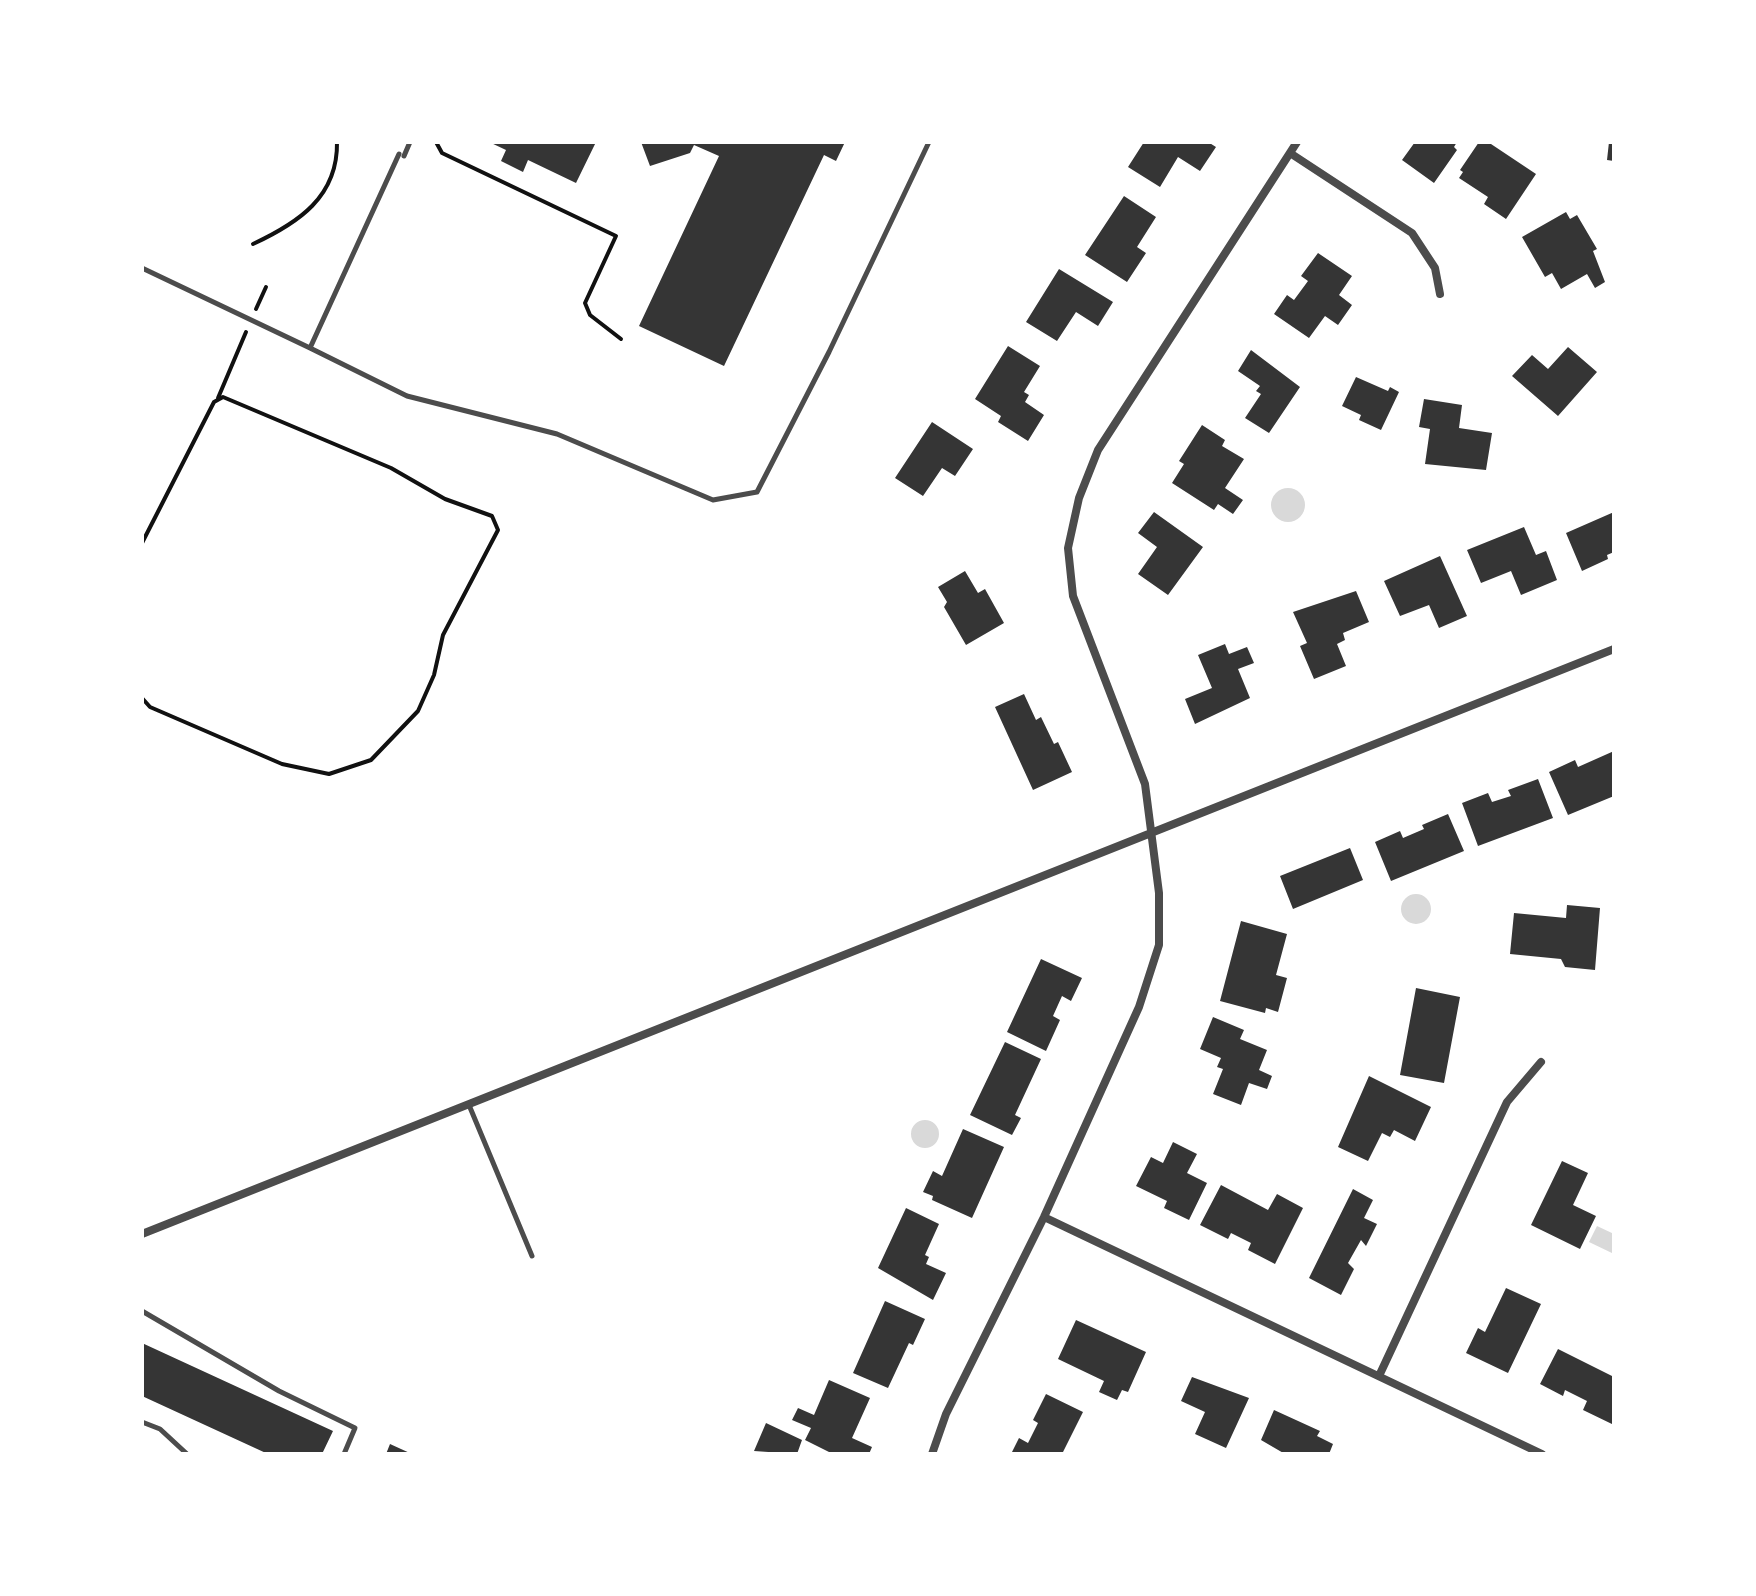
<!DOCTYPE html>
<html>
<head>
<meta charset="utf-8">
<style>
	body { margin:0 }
	#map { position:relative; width:1756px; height:1596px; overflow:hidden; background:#fff; font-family:"Exo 2",sans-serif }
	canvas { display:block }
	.frame { position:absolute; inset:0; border:144px solid #fff; pointer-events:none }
</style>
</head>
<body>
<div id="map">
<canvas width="1756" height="1596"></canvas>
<div class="frame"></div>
</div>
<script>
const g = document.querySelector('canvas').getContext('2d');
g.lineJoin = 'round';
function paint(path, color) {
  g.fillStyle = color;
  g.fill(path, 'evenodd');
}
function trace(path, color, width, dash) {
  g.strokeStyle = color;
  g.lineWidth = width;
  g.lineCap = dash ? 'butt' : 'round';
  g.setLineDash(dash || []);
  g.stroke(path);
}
const water = new Path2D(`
	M1271 505a17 17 0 1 1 34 0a17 17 0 1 1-34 0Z
	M1401 909a15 15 0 1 1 30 0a15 15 0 1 1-30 0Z
	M911 1134a14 14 0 1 1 28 0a14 14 0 1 1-28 0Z
	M1597,1226L1614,1234V1254L1589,1242Z`);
const building = new Path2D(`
	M489,142H596L576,183L528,160L523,172L501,161L506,150Z
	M641,142H845L836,161L824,155L724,366L639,326L719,156L694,145L690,153L650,166Z
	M1144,142H1208L1216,147L1200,171L1178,157L1160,187L1128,167Z
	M1415,142H1457L1454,147L1457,150L1434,183L1402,160Z
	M1479,142H1488L1536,174L1506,219L1484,204L1488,197L1459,178L1463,172L1460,170Z
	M1609,142H1614V161L1607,160Z
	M1124,196L1156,217L1137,247L1146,253L1127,282L1085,255Z
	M1566,212L1570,219L1577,215L1597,249L1593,251L1605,282L1595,288L1587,274L1561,289L1552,273L1545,277L1522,237Z
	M1318,253L1352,276L1339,295L1352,305L1338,325L1325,316L1309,338L1274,314L1287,295L1294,300L1308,281L1301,276Z
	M1059,269L1113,302L1098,326L1076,312L1057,341L1026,322Z
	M1008,346L1040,366L1024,392L1029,395L1025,402L1044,415L1028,441L998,422L1001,416L975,399Z
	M1568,347L1597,372L1558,416L1512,376L1532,355L1548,369Z
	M1251,350L1300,387L1269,433L1245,418L1261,394L1256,391L1260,386L1238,371Z
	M1356,377L1388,391L1390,387L1399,392L1381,430L1359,420L1361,415L1342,406Z
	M1424,399L1462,405L1459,428L1492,433L1486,470L1425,464L1430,429L1419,427Z
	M932,422L973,449L955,476L942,468L923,496L895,478Z
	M1202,425L1225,440L1222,446L1244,459L1225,488L1243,500L1233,514L1218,504L1214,510L1172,483L1184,464L1179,461Z
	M1154,512L1203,547L1168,595L1138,574L1157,547L1138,533Z
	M1614,512V552L1607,555L1608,559L1582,571L1566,533Z
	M1524,527L1536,555L1546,551L1557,580L1521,595L1511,571L1481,583L1467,550Z
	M1440,556L1467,616L1439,628L1429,605L1400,616L1384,581Z
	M965,571L978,593L985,589L1004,623L966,645L944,607L947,602L938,587Z
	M1356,591L1369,622L1343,633L1345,640L1337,644L1346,666L1314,679L1300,646L1307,643L1293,612Z
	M1225,644L1229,654L1247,647L1254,663L1238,669L1250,698L1195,724L1185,699L1212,688L1198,655Z
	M1024,694L1036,720L1041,717L1054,744L1058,742L1072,772L1033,790L995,707Z
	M1614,751V796L1568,815L1549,772L1575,760L1578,767Z
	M1538,779L1553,818L1478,846L1462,803L1488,793L1492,802L1511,796L1508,790Z
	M1448,814L1464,851L1391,881L1375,842L1400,831L1403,838L1424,829L1422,825Z
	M1350,848L1363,880L1293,909L1280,876Z
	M1567,905L1600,908L1595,970L1565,967L1561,959L1510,954L1514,913L1566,918Z
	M1241,921L1287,934L1276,975L1287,978L1278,1012L1266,1008L1265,1013L1220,1001Z
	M1041,959L1082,978L1071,1001L1062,996L1053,1016L1060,1020L1046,1051L1007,1032Z
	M1416,988L1460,997L1444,1083L1400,1075Z
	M1213,1017L1244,1030L1240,1039L1267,1050L1259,1070L1272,1076L1267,1089L1249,1083L1241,1105L1213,1094L1223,1069L1217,1067L1221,1058L1200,1049Z
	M1005,1042L1041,1059L1015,1115L1021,1118L1012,1135L970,1115Z
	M1369,1076L1431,1107L1415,1141L1394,1130L1390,1137L1382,1133L1368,1161L1338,1147Z
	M963,1129L1004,1147L972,1218L932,1200L933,1196L923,1192L933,1171L942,1176Z
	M1173,1142L1197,1154L1187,1173L1207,1183L1189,1220L1164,1208L1167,1201L1136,1186L1151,1157L1163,1163Z
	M1562,1161L1588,1173L1573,1205L1596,1216L1580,1249L1531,1225Z
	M1221,1185L1268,1210L1277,1194L1303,1208L1275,1264L1248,1250L1251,1243L1231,1233L1228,1239L1200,1225Z
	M1353,1189L1373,1200L1364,1218L1377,1224L1366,1246L1361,1240L1348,1263L1354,1269L1341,1295L1309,1278Z
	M906,1208L939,1224L925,1255L929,1257L926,1264L946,1273L933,1300L878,1268Z
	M1506,1288L1541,1304L1508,1373L1466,1353L1478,1328L1485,1332Z
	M885,1301L925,1319L913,1345L909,1343L888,1388L853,1373Z
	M1076,1320L1146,1352L1128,1392L1122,1390L1117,1400L1099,1392L1104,1381L1058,1359Z
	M142,1343L333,1431L322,1454H268L142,1396Z
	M1558,1349L1614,1377V1425L1583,1410L1587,1401L1565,1390L1563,1396L1540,1384Z
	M1192,1377L1249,1398L1226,1448L1195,1434L1205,1412L1181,1401Z
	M829,1380L870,1398L852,1438L872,1447L869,1454H833L805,1440L811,1428L792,1420L798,1408L814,1415Z
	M1046,1394L1083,1412L1062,1454H1011L1019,1438L1028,1443L1038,1423L1033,1420Z
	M1274,1410L1320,1431L1317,1436L1333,1444L1329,1454H1285L1261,1440Z
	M766,1423L802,1440L797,1454L754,1451Z
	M390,1444L412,1454H386Z`);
const path = new Path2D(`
	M436,142L442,153L616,236L585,303L590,315L621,339
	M253,244C298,223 338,197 337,142
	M256,309L266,287
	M218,398L246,332
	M142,543L214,402L223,397L391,468L445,499L492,516L498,530L443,635L434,675L418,711L371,760L329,774L282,764L150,707L142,698`);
const service = new Path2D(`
	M404,156L410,142
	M142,268L310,348L399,154
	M310,348L407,396L557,434L713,500L757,492L829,352L929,142
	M469,1105L532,1256
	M142,1311L279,1391L355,1428L344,1454
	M142,1422L160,1429L187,1454`);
const minor = new Path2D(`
	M1290,153L1412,233L1435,268L1440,294
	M1044,1217L1542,1454
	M142,1234L1614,649
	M1379,1376L1507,1102L1541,1062
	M932,1454L946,1414L1044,1217L1139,1007L1159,945V893L1145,784L1073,596L1068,548L1079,498L1098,450L1297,142`);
paint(water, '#d9d9d9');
paint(building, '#353535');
trace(path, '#111', 4);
trace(service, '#4c4c4c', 5);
trace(minor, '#4c4c4c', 8);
</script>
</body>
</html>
